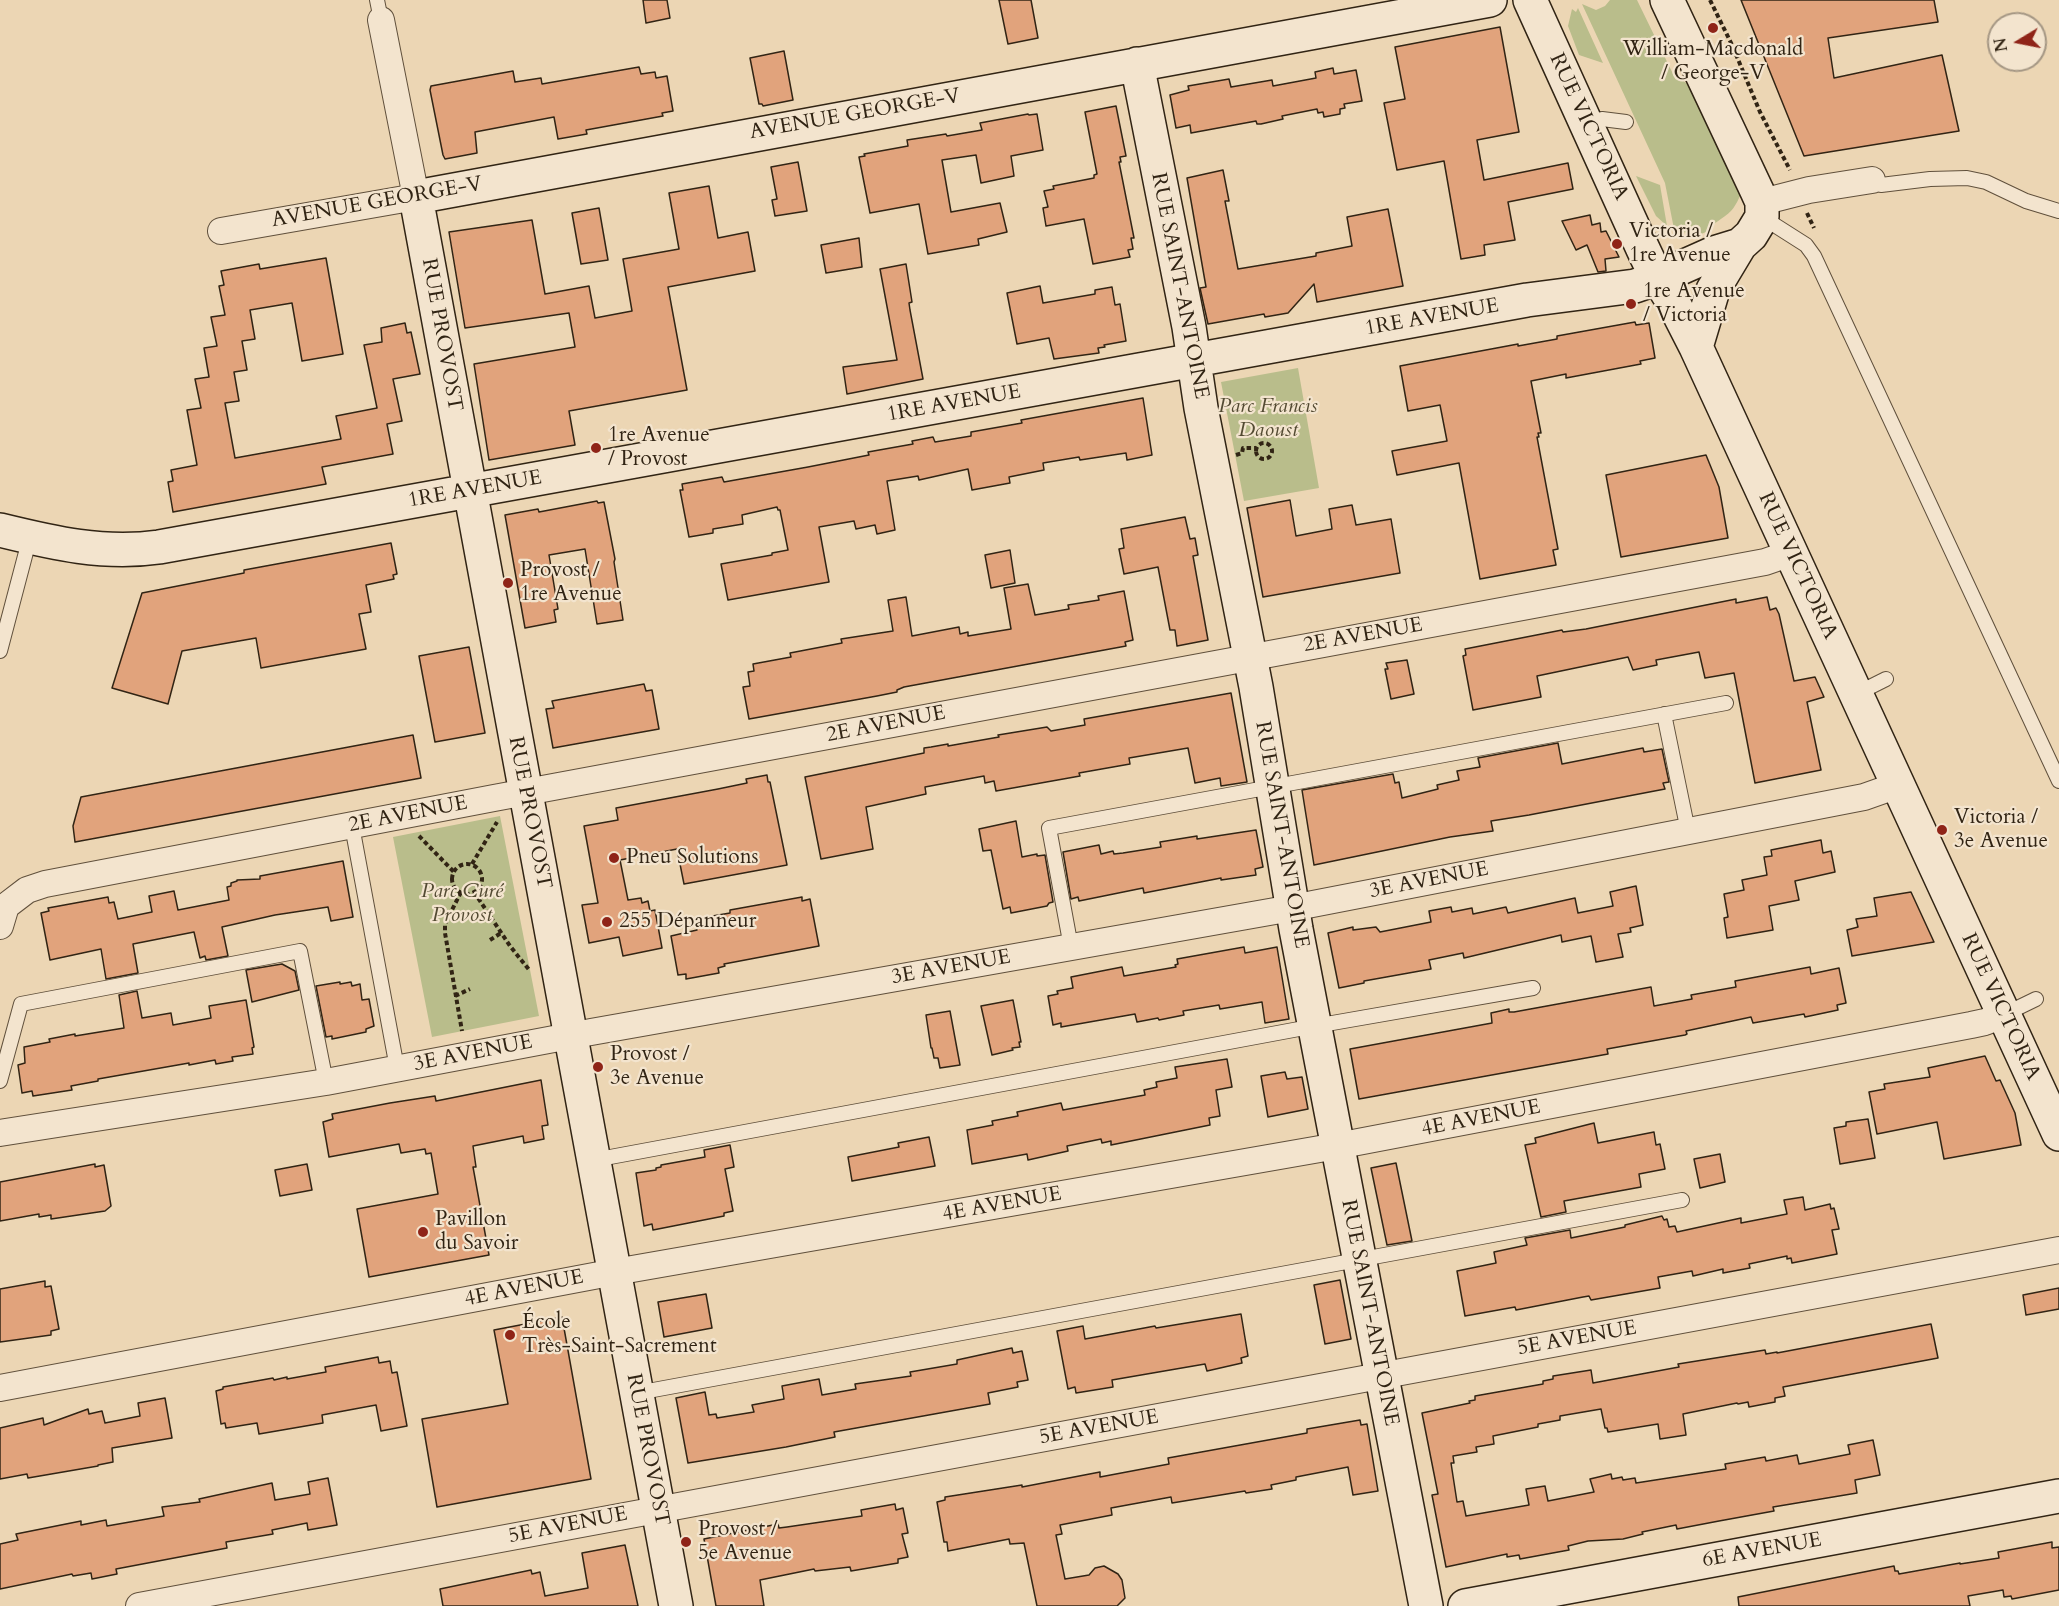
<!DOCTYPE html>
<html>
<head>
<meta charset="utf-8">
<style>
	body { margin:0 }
	#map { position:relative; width:2059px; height:1606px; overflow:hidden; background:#ecd6b4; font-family:Cardo,serif }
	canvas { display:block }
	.north { position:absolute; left:1987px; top:12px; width:60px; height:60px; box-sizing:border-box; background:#f3e4ce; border:2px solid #a59784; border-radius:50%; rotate:260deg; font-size:16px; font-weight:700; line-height:24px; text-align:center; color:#312414 }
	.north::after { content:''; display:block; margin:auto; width:21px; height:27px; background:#8f2418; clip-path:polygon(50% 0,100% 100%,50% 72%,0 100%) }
</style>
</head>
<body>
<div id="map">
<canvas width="2059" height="1606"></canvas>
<div class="north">N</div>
</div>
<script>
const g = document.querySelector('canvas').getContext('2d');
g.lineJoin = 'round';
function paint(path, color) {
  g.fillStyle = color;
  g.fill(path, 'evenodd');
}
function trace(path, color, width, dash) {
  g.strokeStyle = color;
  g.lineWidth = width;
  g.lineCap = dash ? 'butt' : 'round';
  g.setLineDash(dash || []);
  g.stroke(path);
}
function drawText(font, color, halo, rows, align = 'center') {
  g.font = font + ' Cardo,serif';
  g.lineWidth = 4.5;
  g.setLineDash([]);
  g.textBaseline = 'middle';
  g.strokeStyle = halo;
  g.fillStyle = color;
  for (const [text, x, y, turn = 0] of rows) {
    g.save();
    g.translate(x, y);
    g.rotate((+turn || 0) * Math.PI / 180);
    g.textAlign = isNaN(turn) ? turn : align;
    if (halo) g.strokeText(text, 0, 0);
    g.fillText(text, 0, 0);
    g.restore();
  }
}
const green = new Path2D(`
	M1610,0H1637L1673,74L1692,87L1742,192C1732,213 1732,211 1714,224C1711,225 1710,229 1707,231C1699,238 1683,232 1674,229L1665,183L1582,4L1596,10L1605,6Z
	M1578,8L1603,63L1579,55L1568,26L1572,9L1576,12Z
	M1636,176L1660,185L1667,226L1656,216Z
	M1298,368L1319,488L1244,501L1221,382Z
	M500,816L539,1016L432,1037L393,837Z`);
const building = new Path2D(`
	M643,0H667L670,18L646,23Z
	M999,0H1031L1038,38L1008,44Z
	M1741,0H1934L1938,22L1828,38L1834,78L1942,55L1959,131L1804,156Z
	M1500,27L1519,132L1477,140L1484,180L1568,163L1573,189L1508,202L1515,240L1484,245L1485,255L1461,259L1444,161L1397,170L1384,103L1405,99L1395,47Z
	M784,51L793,100L763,106L762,104H759L750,58Z
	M639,67L641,74L655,72L656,78L667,76L673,111L662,113L663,116L586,130L587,134L558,139L554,117L475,132L477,153L445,159L443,155L430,90L431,86L513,71L515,82L541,78L542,84Z
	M1333,68L1334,74L1356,70L1362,101L1344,104L1345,108L1340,109V114L1324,117L1323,112L1318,113L1317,109L1282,116L1283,119L1261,124H1257L1256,121L1191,133L1190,125L1176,128L1170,95L1189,90L1188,86L1229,79L1231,87L1272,80L1273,86L1316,78L1315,72Z
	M1116,106L1126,156L1120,157L1121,162H1119L1134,238H1131L1133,249L1128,250L1130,257L1093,264L1084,219L1046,226L1043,208L1048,207L1044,191L1054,189L1053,186L1094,178V175L1097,174L1085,112Z
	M1028,114L1029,115L1037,114L1043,150L1011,156L1014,176L981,183L976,155L942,160L951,212L1000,203L1007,232L978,239L979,245L928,254L919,204L870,213L859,157L865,156L864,154L908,146L907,140L946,134L947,136L982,130L980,123Z
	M798,162L807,211L775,216L772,200L777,199L771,167Z
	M1223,170L1229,201H1225L1238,269L1316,256V253L1352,246L1347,217L1388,209L1403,286L1317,302L1314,284L1288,313L1265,317L1264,314L1208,324L1200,288L1206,287L1187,178Z
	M709,186L718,238L748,232L755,271L668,287L687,390L569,411L575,445L489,460L474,364L575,347L569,313L465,328L449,232L532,220L545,294L589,286L595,318L632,311L623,259L679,249L669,193Z
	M599,208L608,260L581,264L572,213Z
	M1590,215L1592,225L1600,223L1601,232L1606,231L1619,257L1605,259L1606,271L1598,272L1587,245L1576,250L1562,221Z
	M859,238L862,267L826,273L821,245Z
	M326,258L343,354L302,361L292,303L250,310L255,339L242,341L247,370L234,372L239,401L225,403L235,458L341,439L336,416L377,408L364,345L382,342L381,328L405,323L407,333L411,332L420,374L393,379L402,421L387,424L393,454L322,467L326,484L173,512L168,482L173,481L171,470L197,465L187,410L201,408L195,379L209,377L204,348L217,346L211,317L225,315L219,286L224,285L221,271L259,264L260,269Z
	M906,264L912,302L909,303L910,310L923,379L847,394L843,367L897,360L880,269Z
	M1040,286L1043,303L1095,294V290L1112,287L1115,305L1120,304L1126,341L1104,345L1105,347L1098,348L1099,353L1054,359L1049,338L1017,344L1007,293Z
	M1635,322L1636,325L1649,323L1655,358L1640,361L1641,364L1566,378V374L1531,381L1541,433H1538L1539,437H1537L1558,549L1553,550L1556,565L1480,579L1459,463L1397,475L1392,451L1447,441L1440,405L1408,411L1400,366L1518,344V346L1557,339V336Z
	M1143,398L1152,455L1127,460L1126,453L1080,460L1079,457L1043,463L1044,470L1009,477L1010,483L972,490L968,469L919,480L918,476L887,481L895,530L877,534L875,525L856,529L854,521L819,527L829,582L728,600L721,564L772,555V553L788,550L780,510H778L777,507L742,515L743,524L713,529V533L689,537L680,490H683L682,484L722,477L724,482L808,467L869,455L868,452L913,444L912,441L933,437L935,442L971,436V432L1022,423L1021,420Z
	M1706,455L1719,487L1728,538L1621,557L1606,475Z
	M1290,500L1296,536L1332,529L1329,509L1352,505L1356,525L1391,519L1400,573L1263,597L1247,508Z
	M597,501L598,503L604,502L615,559L614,562L623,620L597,624L585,549L549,555L558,609L554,610L556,622L525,628L505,515L538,509L539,512Z
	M1185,517L1190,539L1195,538L1198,555L1193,556L1208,640L1177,646L1175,630H1170L1158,567L1124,574L1119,549L1124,548L1121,529Z
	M391,543L397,574L393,575L394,579L366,585L371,612L359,614L366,649L261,668L256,638L182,651L168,704L112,688L142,593L244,573V570Z
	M1010,550L1015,583L991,588L985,555Z
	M1028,584L1035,615L1069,609L1068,605L1099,600L1098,596L1124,591L1133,640L1125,642L1126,646L904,687L897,690V692L877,696L749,719L743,687L750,686L748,672L754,671L753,664L791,657L790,653L842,643L841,639L893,631L888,600L906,597L912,636L959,627L960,634L968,632V636L1011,629L1004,588Z
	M1767,597L1770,610L1776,608L1779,614L1794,681L1815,677L1824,697L1807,702L1821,770L1755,783L1734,673L1705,678L1699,652L1656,660L1657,665L1633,670L1628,657L1537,676L1541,697L1473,710L1463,656L1466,655L1465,649L1562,630L1563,632L1586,629L1736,599V603Z
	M469,647L485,733L435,742L419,656Z
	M1407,660L1414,694L1391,699L1385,669H1388L1386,663Z
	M644,684L646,691L652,690L659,729L553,748L546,709L554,708L552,701Z
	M1231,693L1247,782L1221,786L1220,778L1195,783L1188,748L1129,758L1130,764L1079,773L1080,776L996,791L994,781L985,783L984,776L925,787L926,794L866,807L873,849L821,859L805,777L924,753V748L931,747L948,744V746L999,737L998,735L1047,727L1051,731L1085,725L1084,719Z
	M413,735L421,778L75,842L73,826L81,797Z
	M1558,743L1562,764L1643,748L1644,752L1662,749L1669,782L1663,783L1665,789L1529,815L1491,821L1493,831L1450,837L1314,865L1302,790L1393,774L1395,783L1399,782L1402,798L1438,789L1437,785L1459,780L1457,771L1480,767L1478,758Z
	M767,775L768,782H770L787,865L684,884L677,849L620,860L628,900L641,898L642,903L648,901L650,911L655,910L662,948L623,956L619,937L589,943L582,905L598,903L584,826L618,820L616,808L718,789L747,783L746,779Z
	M1016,821L1022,857L1037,854V856L1045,855L1053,902L1049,903L1047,906L1011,913L1010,907L1003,909L991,850L983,851L979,829Z
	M1256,830L1263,867L1255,869L1256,875L1221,880V878L1144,893L1143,888L1079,901L1078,897L1071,899L1063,852L1099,845L1101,854L1113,851L1114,854L1123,853L1161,847L1160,842L1197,836V839Z
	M1821,840L1823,853L1831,851L1835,872L1795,881L1799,900L1769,906L1773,930L1727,938L1724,918L1728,917L1724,894L1744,890L1742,880L1767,875L1764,857L1772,856L1771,850Z
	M343,861L353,917L331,921L328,907L275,915L222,927L228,956L206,960L205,956L200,958L194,932L133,944L138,973L106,979L101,949L50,960L41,913L49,911L48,908L108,897L109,903L114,902L118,919L152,912L149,896L174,891L178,910L229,900L227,887L231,886V883L237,881V880L260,879V876Z
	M1636,886L1643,925L1630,928L1631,932L1618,934L1623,957L1596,962L1591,936L1562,942L1561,935L1464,958L1463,953L1429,960L1431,969L1364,981V983L1339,988L1328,933L1353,927V930L1376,927L1380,932L1431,922L1429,911L1451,907L1452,912L1472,908L1473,914L1506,907L1508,913L1575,898L1578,913L1613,906L1610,892Z
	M1911,892L1934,942L1852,956L1847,930L1858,927L1856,919L1877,916L1874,898Z
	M802,897V901L810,899L819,946L724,964L725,966L718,968L719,973L686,979V974L678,975L671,936L697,930L695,919L730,913V910Z
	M1244,947L1245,953L1277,947L1289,1019L1265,1023L1262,1002L1220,1009L1219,1005L1183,1011L1184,1015L1159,1020L1158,1018L1137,1022L1135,1014L1061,1027V1023L1053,1025L1048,996L1058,994L1057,991L1073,988L1071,977L1122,967L1124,976L1176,967L1175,965L1178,964L1177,959Z
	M282,964L295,971L299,990L252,1002L246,970Z
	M1810,967L1811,974L1839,968L1846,1003L1837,1005L1838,1010L1805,1017L1804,1014L1753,1023L1751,1017L1686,1031L1687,1034L1685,1035L1607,1049L1608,1054L1359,1099L1350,1049L1492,1023L1491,1013L1509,1009V1012H1514L1651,987L1654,1006L1692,999L1691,995L1736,987L1735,981Z
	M340,982V984L351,982L352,986L360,984L362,1000L369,999L374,1026L366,1029V1032L332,1039V1036L326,1037L316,986Z
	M137,991L142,1018L171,1013L173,1025L211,1018L209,1006L246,1000L254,1047L252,1048L253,1054L232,1057L233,1061L216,1064L215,1060L189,1065V1063L98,1079V1081L71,1086L72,1090L33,1096L32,1091L22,1093L18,1065L25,1063L24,1047L50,1042L49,1039L75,1034V1036L124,1028L119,995Z
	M1013,1000L1021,1042H1019L1020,1047L1012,1048L1013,1050L992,1055L981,1006Z
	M950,1011L960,1065L940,1068L938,1058H934L932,1048H931L926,1015Z
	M1985,1056L1996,1081L2000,1080L2015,1113L2021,1145L1944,1159L1937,1122L1877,1134L1869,1092L1885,1089L1884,1084L1930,1077L1928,1068Z
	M1227,1059L1232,1087L1216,1090L1220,1116L1209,1118L1210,1125L1111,1145V1141L1102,1143L1101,1139L1067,1146L1068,1151L1028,1160L1027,1154L972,1164L967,1130L993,1125L992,1121L1018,1116L1017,1112L1061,1103L1063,1110L1145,1095L1144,1090L1157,1087L1156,1082L1177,1078L1175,1067Z
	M1285,1072L1287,1079L1302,1077L1308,1109L1268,1117L1261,1076Z
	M541,1080L548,1125L542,1126L544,1139L524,1143L523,1136L473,1146L476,1167H473L489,1255L369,1277L357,1209L438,1194L431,1153L426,1154L425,1149L401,1153L399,1144L329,1157L323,1122L333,1119L332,1114L390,1103L435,1096L436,1101Z
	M1868,1119L1875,1158L1840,1164L1834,1128L1846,1126V1122Z
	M1594,1123L1598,1143L1654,1132L1656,1145L1660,1144L1665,1169L1639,1174L1641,1187L1564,1201L1566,1212L1541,1217L1525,1145L1536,1143L1535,1138Z
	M929,1137L935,1166L852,1181L848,1157L899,1147L898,1143Z
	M730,1145L734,1167L725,1169L733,1211L724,1213V1216L653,1230L652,1224L644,1226L636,1173L656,1170V1168L661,1167V1165L705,1157L704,1150Z
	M1720,1154L1725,1182L1700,1188L1694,1159Z
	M1396,1163L1412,1241L1387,1245L1371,1168Z
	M95,1164V1167L104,1165L111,1206L105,1211L51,1219V1215L39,1217V1214L0,1221V1182Z
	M307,1164L312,1190L280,1196L275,1170Z
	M1803,1197L1805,1210L1830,1204L1831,1209L1834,1208L1839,1229L1832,1230L1837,1254L1792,1263L1791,1258L1787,1259V1256L1749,1264L1750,1268L1723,1273V1269L1693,1276L1692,1271L1658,1277L1660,1288L1591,1300L1589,1296L1583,1297L1516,1310L1515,1307L1465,1316L1457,1271L1496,1263L1494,1252L1527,1245L1525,1238L1570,1230L1571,1238L1625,1227V1225L1662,1216L1664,1220L1667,1219L1669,1227L1675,1226L1677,1232L1741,1218V1223L1787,1214L1784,1200Z
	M1340,1280L1351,1339L1325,1344L1314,1285Z
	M45,1281V1287L51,1286L59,1329L51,1331V1335L0,1342V1289Z
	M2059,1288V1309L2026,1315L2023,1295Z
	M706,1294L712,1328L664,1337L658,1302Z
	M1241,1314L1248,1356L1241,1358L1242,1363L1207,1371L1205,1364L1112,1380L1113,1387L1076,1393L1075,1387L1068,1389L1057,1331L1083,1326L1085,1339L1155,1326L1156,1328Z
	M562,1317L591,1479L437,1507L422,1419L508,1404L494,1330Z
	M1931,1324L1938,1358L1783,1387L1785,1396L1775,1398V1402L1749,1407L1748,1402L1738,1404L1737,1403L1683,1414L1686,1435L1660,1439L1658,1424L1608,1432L1607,1428H1605L1601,1409L1560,1416V1420L1538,1424V1427L1493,1436L1494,1444L1476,1447L1477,1452L1453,1456L1454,1463H1451L1457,1502L1463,1501L1466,1516L1529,1505L1526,1489L1545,1486L1548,1501L1594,1492L1590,1479L1611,1474L1612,1479L1622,1477L1623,1480L1635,1478L1636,1483L1726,1469L1725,1464L1765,1457L1766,1461L1797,1455L1799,1464L1850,1454L1848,1445L1873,1440L1880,1475L1855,1480L1857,1493L1773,1507L1774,1511L1719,1521L1677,1529L1676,1525L1642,1532L1643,1534L1623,1539L1588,1541L1568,1546L1569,1550L1520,1559L1519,1555L1507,1557V1554L1446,1567L1432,1495L1438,1494L1422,1413L1470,1403L1469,1401L1475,1400V1396L1543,1384V1381L1553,1379V1376L1591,1370L1593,1383L1679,1367L1678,1364L1703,1360L1765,1350L1766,1354L1777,1352V1353Z
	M1012,1348L1013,1353L1022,1351L1028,1380L1017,1382L1018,1387L988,1393L990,1404L834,1432L835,1437L786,1447L688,1463L676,1398L705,1392L709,1415L716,1414L717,1418L754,1412L752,1405L784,1399L782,1386L819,1379L822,1395L856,1389L855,1384L911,1376L910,1372L957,1364V1360Z
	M378,1357L379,1363L390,1361L392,1373L397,1372L407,1426L381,1431L376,1405L322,1415L323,1423L259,1434L257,1423L226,1428L225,1423L221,1424L216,1391L223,1389V1387L273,1378L274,1380L287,1377V1379L326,1372L325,1367Z
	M165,1398L172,1438L112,1448L113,1462L98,1465V1466L28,1478L27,1474L0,1479V1428L43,1418L44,1425L88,1409L89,1414L102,1411L105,1423L140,1416L138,1403Z
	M1360,1420L1361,1425L1367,1424L1378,1491L1353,1495L1348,1467L1296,1477V1480L1271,1485L1272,1489L1246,1493L1245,1491L1172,1503L1171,1497L1111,1508L1112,1515L1060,1525L1062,1534L1056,1535L1065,1579L1089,1575L1095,1568L1104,1566L1118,1574L1122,1580L1125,1598L1117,1606H1037L1024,1543L1010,1544L1009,1539L948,1551L947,1542H944L937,1502L945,1500V1497L1022,1485V1487L1100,1472V1477L1169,1464L1168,1458L1307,1433V1429Z
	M328,1478L337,1525L308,1530L307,1523L272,1530L273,1534L226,1542L227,1548L116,1569L117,1574L92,1579L91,1573L73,1576L72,1574L0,1589V1544L18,1540L16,1534L81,1521V1525L106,1520L107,1526L164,1516L162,1507L200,1502L199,1499L272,1483L275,1500L310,1494L308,1482Z
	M895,1504L896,1510L903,1508L908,1533L902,1534L908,1557L898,1559V1563L851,1571L850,1567L815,1571L814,1569L760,1580L764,1606H716L704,1539L778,1524L779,1528L787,1527L862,1516L861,1510Z
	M2052,1542V1548L2059,1547V1590L2012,1599L2011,1596L2004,1597L2003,1590L1968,1596L1970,1606H1739L1738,1597L1894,1566L1895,1571H1898L1899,1574L1960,1563V1564L1999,1558L1998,1552Z
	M625,1545L638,1606H443L440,1589L531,1570L532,1574L540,1572L545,1596L588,1588L582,1553Z`);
const path = new Path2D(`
	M1710,0L1732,45L1760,112L1790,170
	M1807,213L1814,228
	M1256 451a8 8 0 1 1 16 0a8 8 0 1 1-16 0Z
	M1236,455L1242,453L1243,448H1256
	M419,836L454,872
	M472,864L497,822
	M452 879a15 15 0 1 1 30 0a15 15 0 1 1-30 0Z
	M461,892L445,924V933L462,1031
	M474,892L510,946L530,971
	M490,940L501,933
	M455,996L470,989`);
const lane = new Path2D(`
	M377,0L381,20
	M1586,123L1602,119L1626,122
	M1872,180L1881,185L1930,179L1967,178L1986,182L2026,201L2059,211
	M1762,217L1806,245L1814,256L2059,781
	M0,651L30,537
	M1856,694L1886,679
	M1664,714L1688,831
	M352,826L397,1068
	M1071,947L1049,828L1726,703
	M2003,1015L2036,999
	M0,1081L21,1004L300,951L326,1082
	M594,1160L1315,1026L1533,988
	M637,1393L1682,1200`);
const street = new Path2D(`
	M1762,202L1809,190L1872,180
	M221,231L416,197L381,20
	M0,926L6,906L27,890L45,884L494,798L1765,562L1791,553
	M0,1133L326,1082L591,1032L1292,908L1864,797L1898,785
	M0,1388L615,1272L1337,1146L1971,1025L1985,1022L2003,1015
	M139,1606L2059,1250`);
const secondary = new Path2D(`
	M1530,0L1643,249L1652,268L1673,302L1696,347L2059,1134
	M1137,64L1189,327L1201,408L1256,687L1296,929L1426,1606
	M1696,347L1713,290L1740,245
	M0,530C53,543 104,555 159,547L1527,300L1635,286L1658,278L1714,253L1740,245L1751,235L1762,217V202L1757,191L1667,0
	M676,1606L416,197L1490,0
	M1465,1606L2059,1496`);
const markers = [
	[1713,28,6,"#8f2418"],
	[1617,244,6,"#8f2418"],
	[1631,304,6,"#8f2418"],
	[596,448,6,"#8f2418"],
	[508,583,6,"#8f2418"],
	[1942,830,6,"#8f2418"],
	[614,858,6,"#8f2418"],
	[607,922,6,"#8f2418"],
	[598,1067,6,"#8f2418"],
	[423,1232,6,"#8f2418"],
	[510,1335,6,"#8f2418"],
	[686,1542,6,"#8f2418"]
];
const poiNames = [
	["William-Macdonald",1713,50,"center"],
	["/ George-V",1713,74,"center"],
	["Victoria /",1629,232],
	["1re Avenue",1629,256],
	["1re Avenue",1643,292],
	["/ Victoria",1643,316],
	["1re Avenue",608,436],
	["/ Provost",608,460],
	["Provost /",520,571],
	["1re Avenue",520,595],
	["Victoria /",1954,818],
	["3e Avenue",1954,842],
	["Pneu Solutions",626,858],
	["255 Dépanneur",619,922],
	["Provost /",610,1055],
	["3e Avenue",610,1079],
	["Pavillon",435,1220],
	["du Savoir",435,1244],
	["École",522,1323],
	["Très-Saint-Sacrement",522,1347],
	["Provost /",698,1530],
	["5e Avenue",698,1554]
];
const streetNames = [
	["AVENUE GEORGE-V",855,115,-10],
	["RUE VICTORIA",1588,127,65],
	["AVENUE GEORGE-V",377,203,-10],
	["RUE SAINT-ANTOINE",1179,286,79],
	["1RE AVENUE",1432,318,-10],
	["RUE PROVOST",441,335,80],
	["1RE AVENUE",954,404,-10],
	["1RE AVENUE",475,490,-10],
	["RUE VICTORIA",1797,566,65],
	["2E AVENUE",1363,636,-10],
	["2E AVENUE",886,725,-11],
	["RUE PROVOST",529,813,79],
	["2E AVENUE",408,815,-11],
	["RUE SAINT-ANTOINE",1281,835,80],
	["3E AVENUE",1429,881,-11],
	["3E AVENUE",951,968,-10],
	["RUE VICTORIA",2000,1007,65],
	["3E AVENUE",473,1054,-11],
	["4E AVENUE",1481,1119,-11],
	["4E AVENUE",1002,1205,-10],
	["4E AVENUE",524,1289,-11],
	["RUE SAINT-ANTOINE",1369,1313,79],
	["5E AVENUE",1577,1339,-10],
	["5E AVENUE",1099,1428,-10],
	["RUE PROVOST",647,1450,79],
	["5E AVENUE",568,1526,-11],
	["6E AVENUE",1762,1551,-10]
];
const parkNames = [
	["Parc Francis",1268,407],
	["Daoust",1268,431],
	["Parc Curé",462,892],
	["Provost",462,916]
];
paint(green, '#b9bd8b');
paint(building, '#e1a37c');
trace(building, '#312414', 1.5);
trace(lane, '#60503c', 16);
trace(street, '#60503c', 28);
trace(secondary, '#312414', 36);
trace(path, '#312414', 4, [4.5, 3]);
trace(lane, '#f3e4ce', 14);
trace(street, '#f3e4ce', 26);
trace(secondary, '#f3e4ce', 33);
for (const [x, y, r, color] of markers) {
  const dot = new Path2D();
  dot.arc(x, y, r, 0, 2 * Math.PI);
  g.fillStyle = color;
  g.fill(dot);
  trace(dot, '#f3e4ce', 2);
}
drawText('21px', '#312414', '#f3e4ce', poiNames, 'left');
drawText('21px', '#312414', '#f3e4ce', streetNames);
drawText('italic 21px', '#534a32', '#f3e4ce', parkNames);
</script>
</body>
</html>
